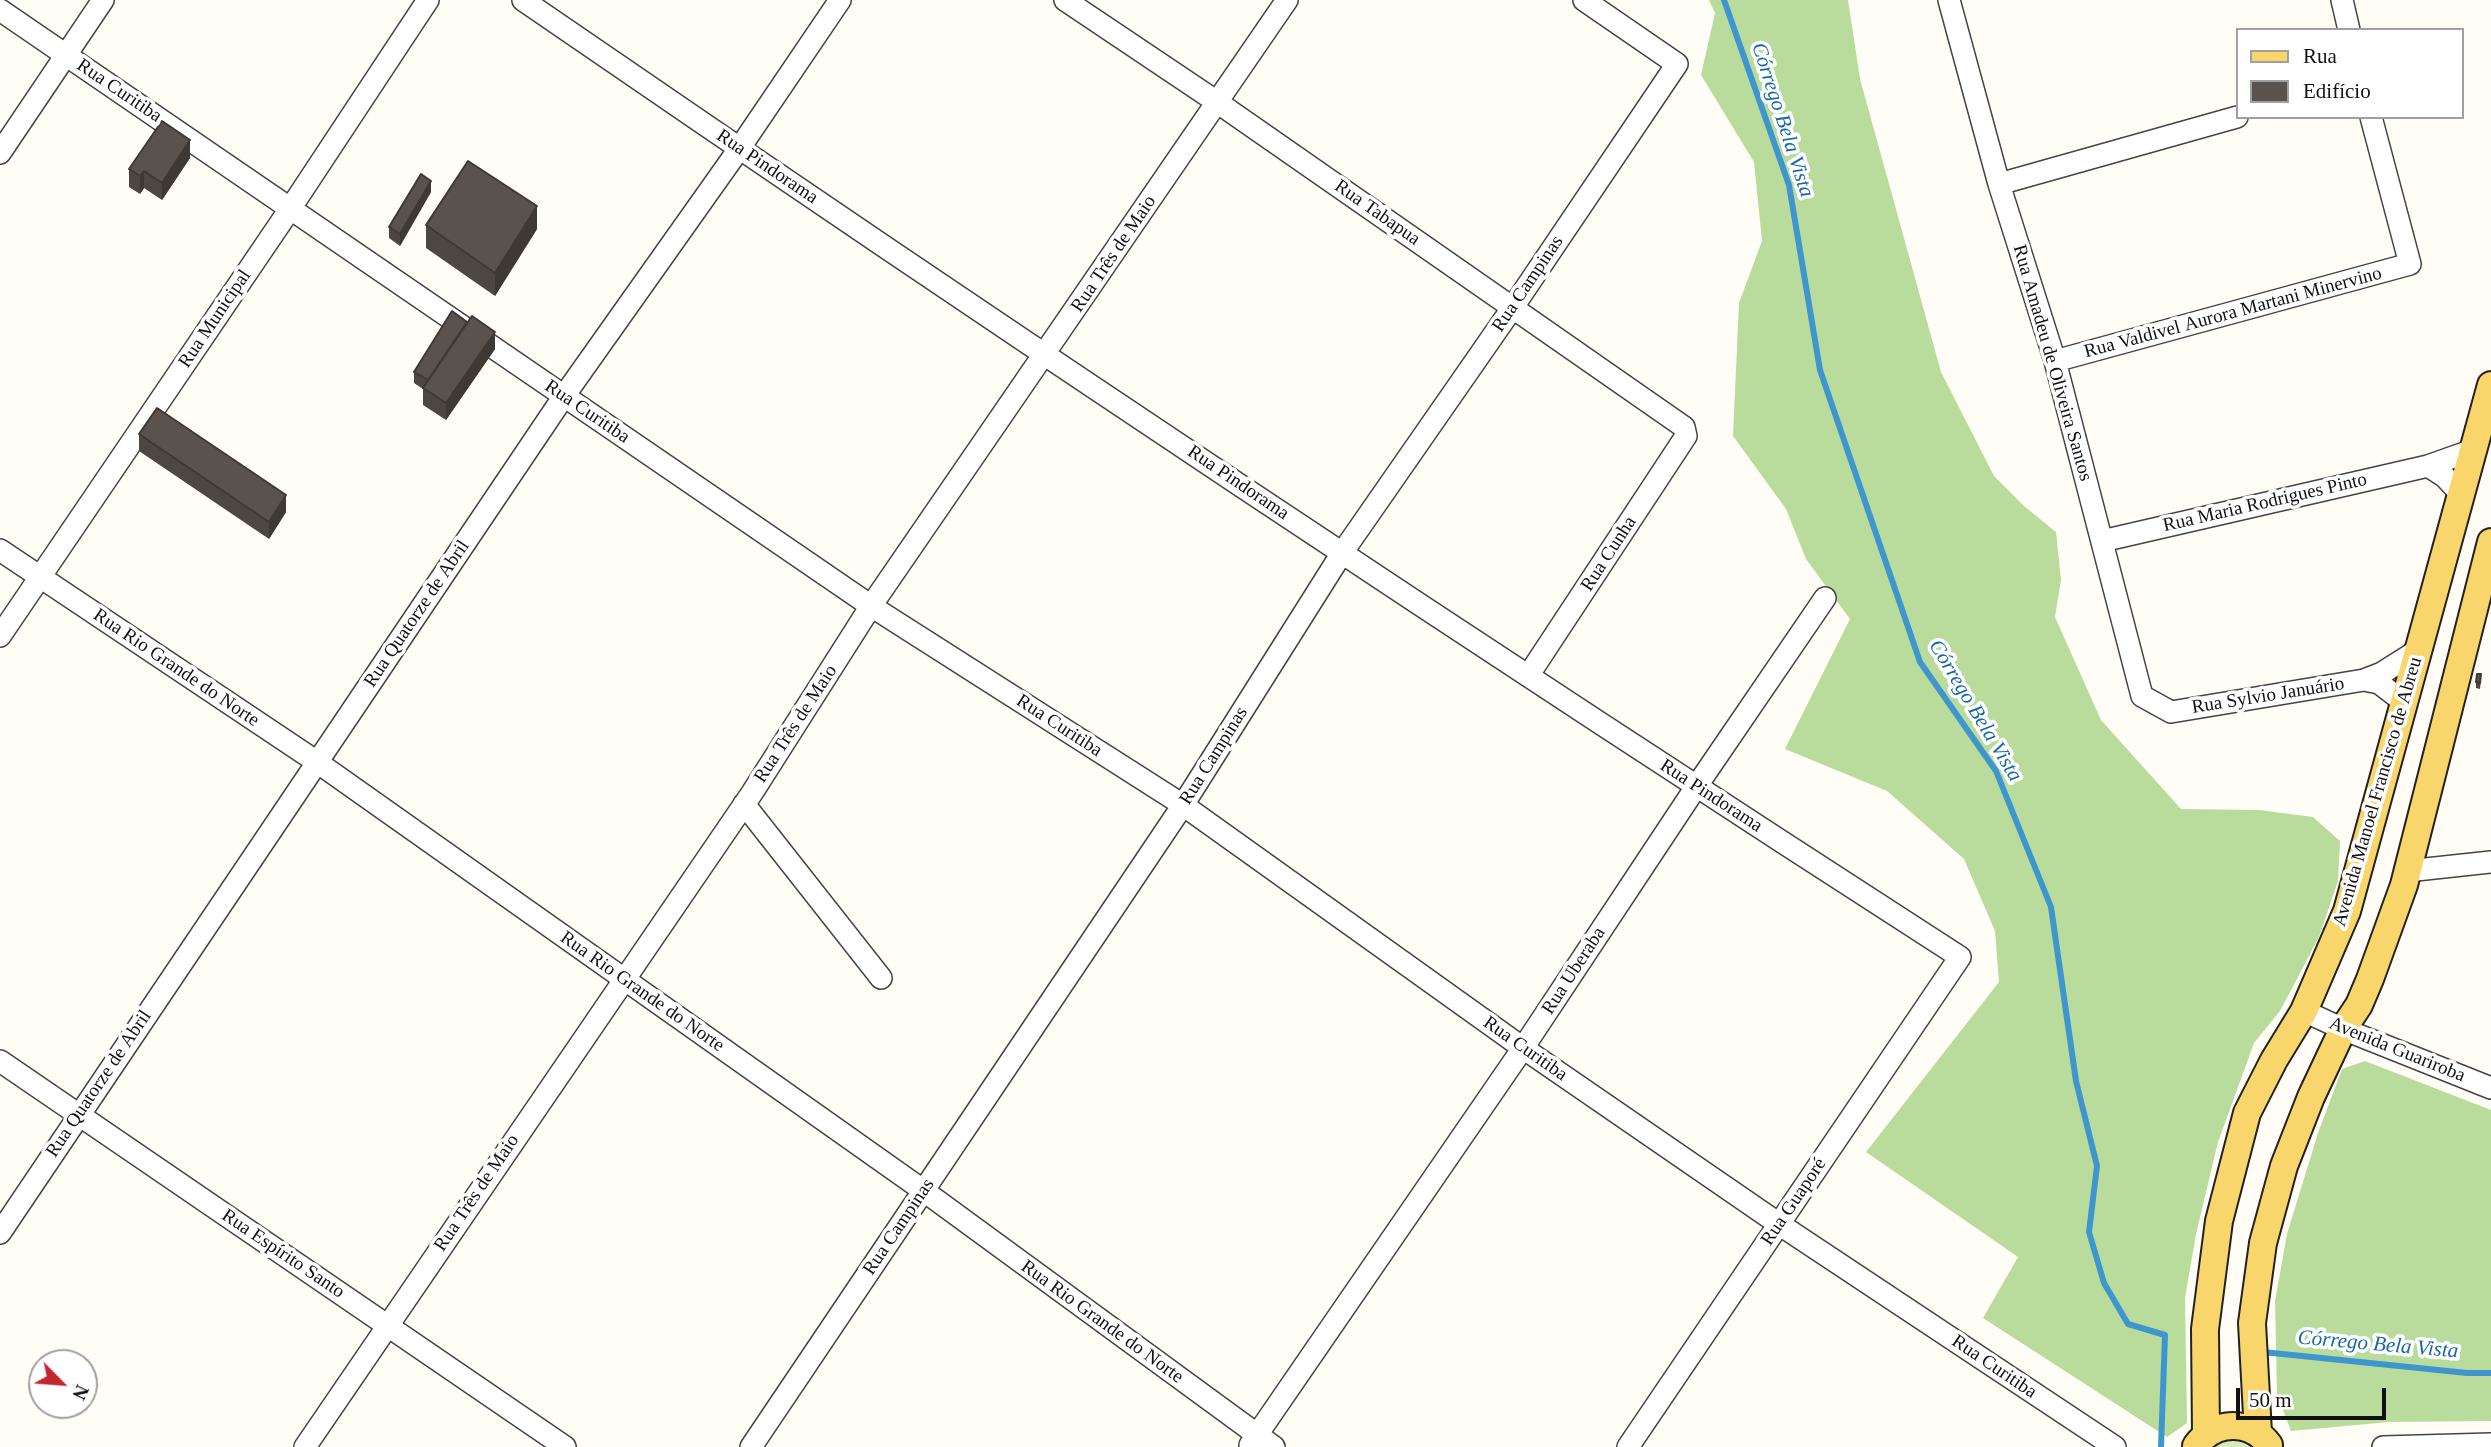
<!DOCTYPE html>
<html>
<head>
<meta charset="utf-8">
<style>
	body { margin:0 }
	#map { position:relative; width:2491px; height:1447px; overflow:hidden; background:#fffdf5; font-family:"Times New Roman",serif }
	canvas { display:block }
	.legend { position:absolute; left:2236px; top:28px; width:228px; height:91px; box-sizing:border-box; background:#fff; border:2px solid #a0a0a0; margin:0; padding:9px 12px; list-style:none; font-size:21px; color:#111 }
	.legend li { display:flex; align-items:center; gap:14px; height:35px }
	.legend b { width:35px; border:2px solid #a0a0a0 }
	.north { position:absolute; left:28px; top:1349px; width:70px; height:70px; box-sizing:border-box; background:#fff; border:2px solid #a0a0a0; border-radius:50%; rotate:115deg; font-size:19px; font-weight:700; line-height:28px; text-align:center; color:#111 }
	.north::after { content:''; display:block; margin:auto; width:24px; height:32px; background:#c4262e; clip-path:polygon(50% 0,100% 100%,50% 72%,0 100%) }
	.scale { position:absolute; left:2236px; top:1388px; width:150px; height:32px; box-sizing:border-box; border:4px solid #111; border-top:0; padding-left:9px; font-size:21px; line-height:24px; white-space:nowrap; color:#111; -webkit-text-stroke:5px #fff; paint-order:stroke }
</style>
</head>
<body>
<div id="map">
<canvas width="2491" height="1447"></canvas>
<ul class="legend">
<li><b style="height:9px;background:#f9d66b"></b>Rua</li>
<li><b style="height:19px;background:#5a524d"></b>Edifício</li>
</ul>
<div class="north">N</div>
<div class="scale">50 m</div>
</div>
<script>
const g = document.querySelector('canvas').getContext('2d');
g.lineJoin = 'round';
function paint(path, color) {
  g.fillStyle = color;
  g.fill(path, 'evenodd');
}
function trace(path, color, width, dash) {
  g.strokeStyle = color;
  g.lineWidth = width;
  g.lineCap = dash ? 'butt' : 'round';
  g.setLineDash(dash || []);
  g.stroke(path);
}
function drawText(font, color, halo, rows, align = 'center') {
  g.font = font + ' "Times New Roman",serif';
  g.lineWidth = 7;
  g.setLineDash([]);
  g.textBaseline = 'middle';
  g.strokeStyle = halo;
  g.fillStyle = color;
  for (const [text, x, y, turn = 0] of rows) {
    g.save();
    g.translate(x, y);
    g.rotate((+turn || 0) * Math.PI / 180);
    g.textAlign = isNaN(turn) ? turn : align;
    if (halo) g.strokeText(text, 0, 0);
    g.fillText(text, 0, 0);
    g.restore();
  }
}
const green = new Path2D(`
	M2232,1434L2258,1447H2206Z`);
const forest = new Path2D(`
	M1709,0H1848L1860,79L1941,372L1994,476L2024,506L2056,532L2061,580L2055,617L2101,720L2181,809L2259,810L2313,817L2340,841L2338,881L2319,937L2280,1011L2254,1043L2218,1142L2196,1234L2185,1298L2187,1423L2167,1437L1983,1318L2018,1257L1866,1152L1999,982L1995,931L1964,859L1887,791L1785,749L1850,619L1806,559L1786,509L1733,436L1739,303L1762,241L1754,162L1701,75L1715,13Z
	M2365,1061L2491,1110V1421L2389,1422L2291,1431L2277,1394L2275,1301L2287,1234L2318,1133L2342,1069Z`);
const stream = new Path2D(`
	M1724,0L1789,185L1820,370L1920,662L1996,771L2051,907L2076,1081L2097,1166L2089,1232L2104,1283L2128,1324L2165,1335L2161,1447
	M2263,1352L2467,1373H2491`);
const minor = new Path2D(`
	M523,0C997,326 1476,645 1960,957L1628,1447
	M1065,0L1217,102L1684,427L1686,436L1528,676
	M1949,0L1999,184L2055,361L2142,696L2171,712L2364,680L2382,673L2420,649
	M2342,0L2349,30
	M0,10L871,606L1183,805L1523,1048L1779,1224L2115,1447
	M0,153L103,0
	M1999,184L2237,117
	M2055,361L2410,264L2371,117
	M2428,466L2445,477L2461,494
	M2102,541L2428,466L2473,450
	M0,550L317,762L924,1191L1274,1447
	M0,636L290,209L428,0
	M2364,680L2379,683L2405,703
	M744,804L881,978
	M2407,871L2491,862
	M2304,1011L2343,1029L2491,1088
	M0,1061L565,1447
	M0,1233L564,396L739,149L840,0
	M1250,1445L1523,1048L1696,787L1825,598
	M305,1447L752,793L871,606L1287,0
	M751,1447L1183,805L1342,553L1513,307L1677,64L1584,0
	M2383,1447L2491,1444`);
const major = new Path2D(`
	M2258,1433L2252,1323L2263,1243L2284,1166L2311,1097L2343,1029L2359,1005L2370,979L2404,885L2491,542
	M2206,1434L2205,1329L2219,1221L2247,1113L2274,1060L2304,1011L2347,911L2491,385
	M2196,1446C2214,1420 2251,1419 2269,1445`);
const wall = new Path2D(`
	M190,158L162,200L144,188L140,194L129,187V169Z
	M431,192L400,246L389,238V227Z
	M426,225L537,229L495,296L426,248Z
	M467,322L495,349L446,420L423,405V389L414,383V372Z
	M139,434L286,512L269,539L139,451Z
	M2481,680L2480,689L2476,688V682Z`);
const shadedWall = new Path2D(`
	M190,140V158L162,200V183Z
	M144,171V188L140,194V176Z
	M431,181V192L400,246V234Z
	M537,206V229L495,296V273Z
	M495,332V349L446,420V403Z
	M286,495V512L269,539V522Z`);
const building = new Path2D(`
	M162,121L190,140L162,183L144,171L140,176L129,169Z
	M468,161L537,206L495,273L426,225Z
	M421,174L431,181L400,234L389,227Z
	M452,311L467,322L428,380L414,372Z
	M472,316L495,332L446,403L423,388Z
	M157,408L286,495L269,522L139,434Z
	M2477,674H2481L2480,683L2476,682Z`);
const streetNames = [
	["Rua Curitiba",119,91,34],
	["Rua Pindorama",767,167,34],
	["Rua Tabapua",1377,213,35],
	["Rua Três de Maio",1114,254,-56],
	["Rua Campinas",1528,284,-56],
	["Rua Valdivel Aurora Martani Minervino",2233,313,-15],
	["Rua Municipal",215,319,-56],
	["Rua Amadeu de Oliveira Santos",2052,363,74],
	["Rua Curitiba",587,412,34],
	["Rua Pindorama",1238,483,34],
	["Rua Maria Rodrigues Pinto",2265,503,-13],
	["Rua Cunha",1609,554,-57],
	["Rua Quatorze de Abril",417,614,-56],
	["Rua Rio Grande do Norte",176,668,34],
	["Rua Sylvio Januário",2268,696,-9],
	["Rua Três de Maio",796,724,-57],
	["Rua Curitiba",1059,726,33],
	["Rua Campinas",1214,756,-58],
	["Avenida Manoel Francisco de Abreu",2378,792,-74],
	["Rua Pindorama",1711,796,33],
	["Rua Uberaba",1574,971,-57],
	["Rua Rio Grande do Norte",642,992,35],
	["Rua Curitiba",1525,1049,35],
	["Avenida Guariroba",2397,1050,22],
	["Rua Quatorze de Abril",99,1084,-56],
	["Rua Três de Maio",477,1193,-56],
	["Rua Guaporé",1794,1202,-56],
	["Rua Campinas",899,1227,-56],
	["Rua Espírito Santo",283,1254,34],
	["Rua Rio Grande do Norte",1102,1322,36],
	["Rua Curitiba",1994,1367,34]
];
const waterNames = [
	["Córrego Bela Vista",1782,120,72],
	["Córrego Bela Vista",1975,711,59],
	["Córrego Bela Vista",2378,1345,5]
];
paint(green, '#d5ebbd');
paint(forest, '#b9dc9c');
trace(stream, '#3f96cf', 6);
trace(minor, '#444', 24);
trace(major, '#222', 30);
trace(minor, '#fff', 21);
trace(major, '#f9d66b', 26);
paint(wall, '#4d4742');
paint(shadedWall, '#3f3936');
paint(building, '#5a524d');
trace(building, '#3f3936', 2);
drawText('19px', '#111', '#fff', streetNames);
drawText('italic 21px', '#1768a6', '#fff', waterNames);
</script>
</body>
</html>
